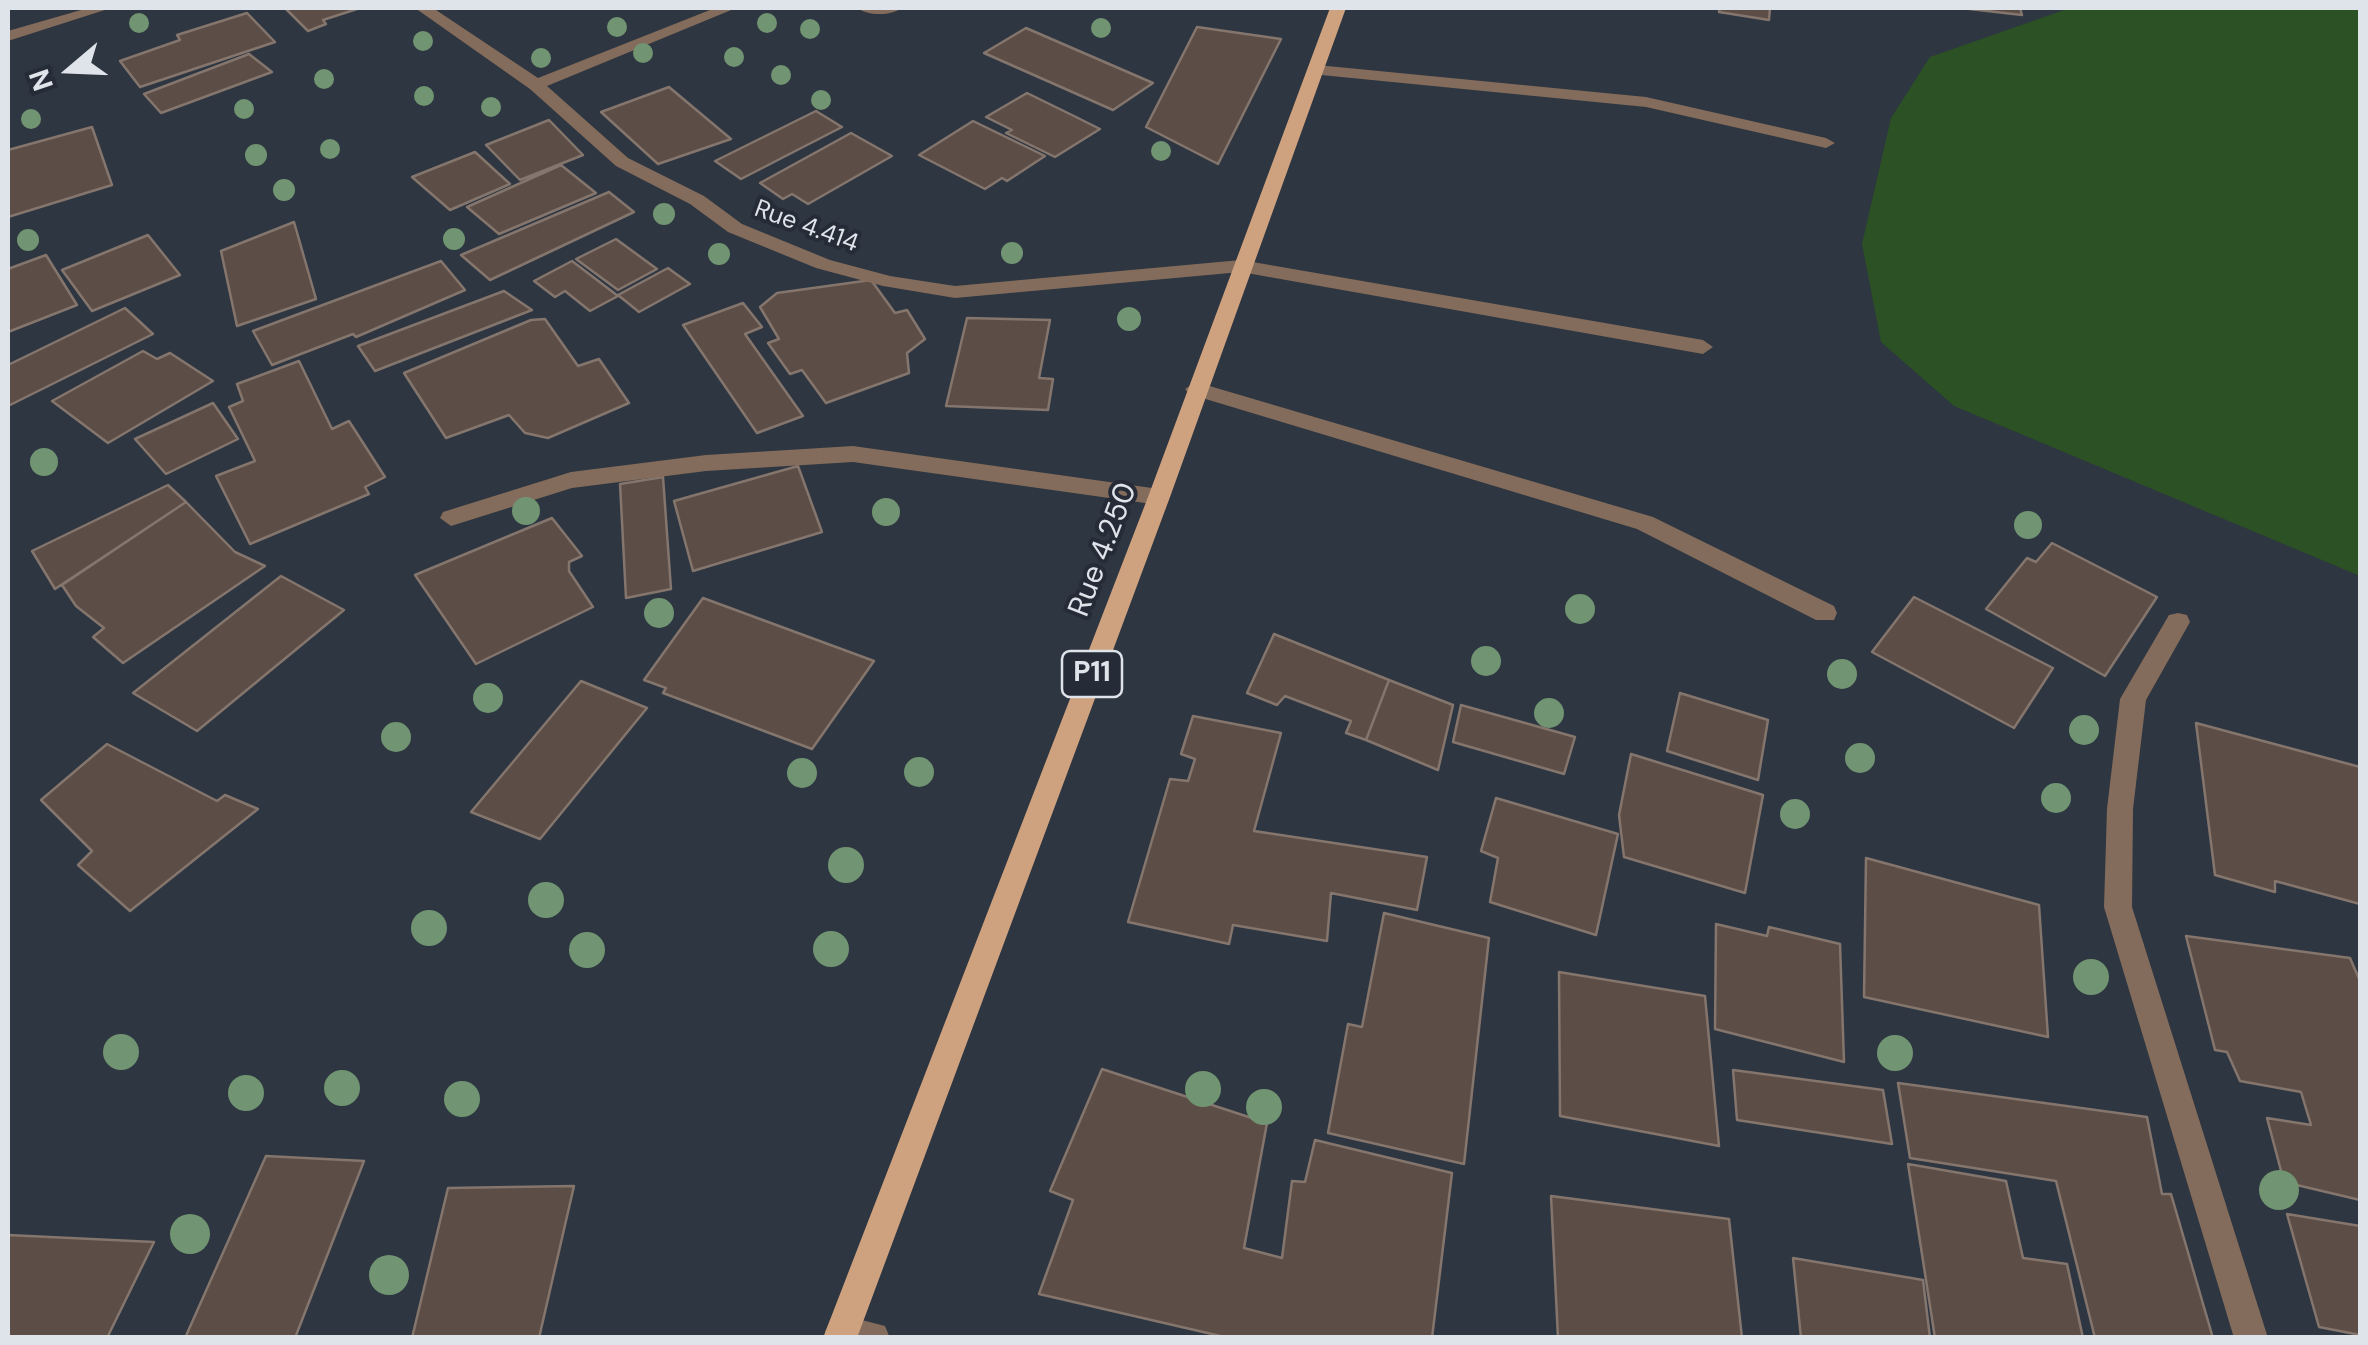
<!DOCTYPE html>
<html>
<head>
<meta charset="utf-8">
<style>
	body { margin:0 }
	#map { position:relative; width:2368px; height:1345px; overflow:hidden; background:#2e3641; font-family:"DM Sans",sans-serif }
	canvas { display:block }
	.frame { position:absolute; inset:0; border:10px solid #dfe4eb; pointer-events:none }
	.north { position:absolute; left:20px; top:20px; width:100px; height:100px; -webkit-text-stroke:8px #252c37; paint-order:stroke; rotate:251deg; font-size:28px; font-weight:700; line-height:40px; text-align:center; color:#dfe4eb }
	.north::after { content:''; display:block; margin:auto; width:35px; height:45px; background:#dfe4eb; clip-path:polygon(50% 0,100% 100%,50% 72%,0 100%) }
</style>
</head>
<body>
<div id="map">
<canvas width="2368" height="1345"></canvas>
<div class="frame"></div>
<div class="north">N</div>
</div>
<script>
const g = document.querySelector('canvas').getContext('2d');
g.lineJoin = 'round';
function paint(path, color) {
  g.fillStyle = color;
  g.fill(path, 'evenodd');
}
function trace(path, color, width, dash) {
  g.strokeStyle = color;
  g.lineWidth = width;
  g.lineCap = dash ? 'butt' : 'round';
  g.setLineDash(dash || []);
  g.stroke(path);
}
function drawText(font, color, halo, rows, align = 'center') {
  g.font = font + ' "DM Sans",sans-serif';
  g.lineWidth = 8;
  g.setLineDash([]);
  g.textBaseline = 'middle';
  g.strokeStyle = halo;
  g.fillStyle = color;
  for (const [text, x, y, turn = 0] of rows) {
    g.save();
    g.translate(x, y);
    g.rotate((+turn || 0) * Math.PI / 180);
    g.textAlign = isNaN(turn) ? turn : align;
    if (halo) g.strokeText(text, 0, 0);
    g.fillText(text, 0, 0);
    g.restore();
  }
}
const green = new Path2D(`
	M2070,8H2360V576L1954,406L1881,342L1862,244L1891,118L1930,57Z`);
const building = new Path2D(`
	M285,8H360L323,20L326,24L308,31Z
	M1720,8H1770L1769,20L1719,12Z
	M1961,8H2020L2022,15Z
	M247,13L275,42L140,87L120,61L180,40L177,35Z
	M1197,27L1281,39L1218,164L1146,127Z
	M1026,28L1153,83L1113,110L984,53Z
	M249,54L272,72L161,113L144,94Z
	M669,87L731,139L658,164L601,112Z
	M1027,93L1074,116L1100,129L1055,157L1006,133L1012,130L986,117Z
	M816,111L842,127L741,179L715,161Z
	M549,120L583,155L520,180L486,145Z
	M973,121L1045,156L1007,181L1002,178L985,189L919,155Z
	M92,127L112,185L8,217V150Z
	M851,133L892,156L808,204L792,194L783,199L760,183Z
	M475,152L510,184L450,210L412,177Z
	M561,165L596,193L499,234L467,207Z
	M609,192L634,212L490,280L461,255Z
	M294,222L316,299L237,326L221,251Z
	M148,235L180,275L92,311L62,270Z
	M616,239L657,269L618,290L576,259Z
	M46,255L77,305L8,332V269Z
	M441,261L465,290L356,337L353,334L272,365L253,331Z
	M572,261L618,296L590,311L565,291L555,297L534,281Z
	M668,268L690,284L639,312L618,295Z
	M871,280L895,313L907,310L925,339L907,353L909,373L826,403L802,370L790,374L768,343L779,339L760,307L777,293Z
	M504,291L532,310L375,371L358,346Z
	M743,303L762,327L745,334L803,416L757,433L683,325Z
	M125,308L153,334L8,406V365Z
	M967,318L1050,320L1039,378L1053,379L1048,410L946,406Z
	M545,319L578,366L599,359L629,403L548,438L525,433L509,415L446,438L404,373L531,320Z
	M143,351L157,359L170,353L213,381L108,443L52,401Z
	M299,361L332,429L349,421L385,477L365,487L369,494L250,544L216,476L255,461L229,407L243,401L237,384Z
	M213,403L238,439L166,474L135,439Z
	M798,466L822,532L693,571L674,501Z
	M663,477L671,589L626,598L620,484Z
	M168,485L186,502L55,589L32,551Z
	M186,502L235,552L265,566L123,663L93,637L104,628L76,606L62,585Z
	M552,518L582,556L569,562V571L593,607L476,664L415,575Z
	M2052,543L2157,597L2105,676L1986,609L2027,558L2036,562Z
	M281,576L344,610L197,731L133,693Z
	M1914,597L2053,668L2014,728L1872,652Z
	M703,598L874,661L812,749L663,693L666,688L644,680Z
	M1274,634L1389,680L1366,740L1346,733L1351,721L1285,696L1277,705L1247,693Z
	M1389,680L1453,705L1438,770L1366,740Z
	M581,681L647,708L540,839L471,812Z
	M1680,693L1768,720L1758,780L1667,751Z
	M1461,705L1575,737L1564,774L1453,742Z
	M1193,716L1281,733L1254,831L1427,857L1417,910L1331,893L1327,941L1233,925L1229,944L1128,922L1170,779L1188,781L1195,759L1181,754Z
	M2196,723L2360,767V904L2275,881V892L2215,875Z
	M107,744L217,801L225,795L258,809L130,911L78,865L92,851L41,800Z
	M1631,754L1763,795L1745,893L1624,857L1619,815Z
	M1496,798L1618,834L1596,935L1490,902L1498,858L1481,851Z
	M1866,858L2039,905L2048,1037L1864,997Z
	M1384,913L1489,938L1464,1164L1328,1133L1348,1024L1362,1027Z
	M1716,924L1767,936L1769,927L1840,944L1844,1062L1715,1029Z
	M2186,936L2350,958L2360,981V1200L2284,1182L2267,1118L2311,1125L2301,1092L2240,1081L2227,1052L2215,1050Z
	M1559,972L1705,996L1719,1146L1560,1116Z
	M1102,1069L1267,1123L1244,1248L1282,1258L1292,1181L1305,1182L1315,1140L1452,1173L1432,1338H1229L1039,1294L1073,1200L1050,1191Z
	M1733,1070L1883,1090L1892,1144L1737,1120Z
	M1898,1083L2147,1117L2162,1194H2171L2213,1338H2095L2056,1181L1910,1158Z
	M266,1156L364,1161L295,1338H185Z
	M1908,1164L2006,1181L2023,1258L2067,1264L2083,1338H1935Z
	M574,1186L539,1338H412L448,1188Z
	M1551,1196L1729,1219L1742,1338H1558Z
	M2287,1214L2360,1226V1335L2319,1327Z
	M8,1235L154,1242L107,1338H8Z
	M1793,1258L1923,1280L1930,1338H1801Z`);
const minor = new Path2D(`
	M88,8H111L8,41V31Z
	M415,8H433L538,78L715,8H736L547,86L628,158L704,196L742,224L830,260L890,276L955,286L1241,260L1703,340L1713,347L1703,354L1241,272L955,298L883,286L816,268L728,232L690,204L616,166L530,89Z
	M858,8H901C892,16 867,16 858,8Z
	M1317,65L1646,97L1826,138L1835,143L1826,148L1646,107L1311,74L1309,70Z
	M1196,382L1653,517L1834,606L1837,613L1834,620H1816L1637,529L1189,394L1185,389Z
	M853,446L1159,489L1170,497L1159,505L853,462L706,471L572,488L451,526L440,518L443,512L571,472L706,455Z
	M2178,613L2187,615L2190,622L2146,700L2133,809L2132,907L2268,1338H2234L2104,907L2107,809L2120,699L2169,615Z
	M842,1315L885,1326L890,1338H827L825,1332L830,1320Z`);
const major = new Path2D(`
	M1330,8H1346L1170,497L857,1338H823L1148,497Z`);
const trees = [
	[139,23,10],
	[767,23,10],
	[617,27,10],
	[1101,28,10],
	[810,29,10],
	[423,41,10],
	[643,53,10],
	[734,57,10],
	[541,58,10],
	[781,75,10],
	[324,79,10],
	[424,96,10],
	[821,100,10],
	[491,107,10],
	[244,109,10],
	[31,119,10],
	[330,149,10],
	[1161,151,10],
	[256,155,11],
	[284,190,11],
	[664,214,11],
	[454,239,11],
	[28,240,11],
	[1012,253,11],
	[719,254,11],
	[1129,319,12],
	[44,462,14],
	[526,511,14],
	[886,512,14],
	[2028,525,14],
	[1580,609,15],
	[659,613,15],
	[1486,661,15],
	[1842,674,15],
	[488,698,15],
	[1549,713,15],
	[2084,730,15],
	[396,737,15],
	[1860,758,15],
	[919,772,15],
	[802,773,15],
	[2056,798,15],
	[1795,814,15],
	[846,865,18],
	[546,900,18],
	[429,928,18],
	[831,949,18],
	[587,950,18],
	[2091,977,18],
	[121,1052,18],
	[1895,1053,18],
	[342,1088,18],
	[1203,1089,18],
	[246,1093,18],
	[462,1099,18],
	[1264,1107,18],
	[2279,1190,20],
	[190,1234,20],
	[389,1275,20]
];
const farStreetnames = [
	["Rue 4.414",806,227,20]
];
const shields = [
	[1092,674,60]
];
const shieldNames = [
	["P11",1092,674]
];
const streetNames = [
	["Rue 4.250",1104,550,-69]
];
paint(green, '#2c5124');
paint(building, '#5c4e47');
trace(building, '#84756d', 2.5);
paint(minor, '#836c5b');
paint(major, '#cfa27f');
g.fillStyle = '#719572';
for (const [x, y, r] of trees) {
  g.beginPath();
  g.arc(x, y, r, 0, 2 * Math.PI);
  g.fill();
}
drawText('25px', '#dfe4eb', '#252c37', farStreetnames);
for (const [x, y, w] of shields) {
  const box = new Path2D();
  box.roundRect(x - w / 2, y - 23, w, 46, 8);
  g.fillStyle = '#252c37';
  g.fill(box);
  trace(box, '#dfe4eb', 2.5);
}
drawText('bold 28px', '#dfe4eb', null, shieldNames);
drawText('30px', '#dfe4eb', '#252c37', streetNames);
</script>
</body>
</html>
